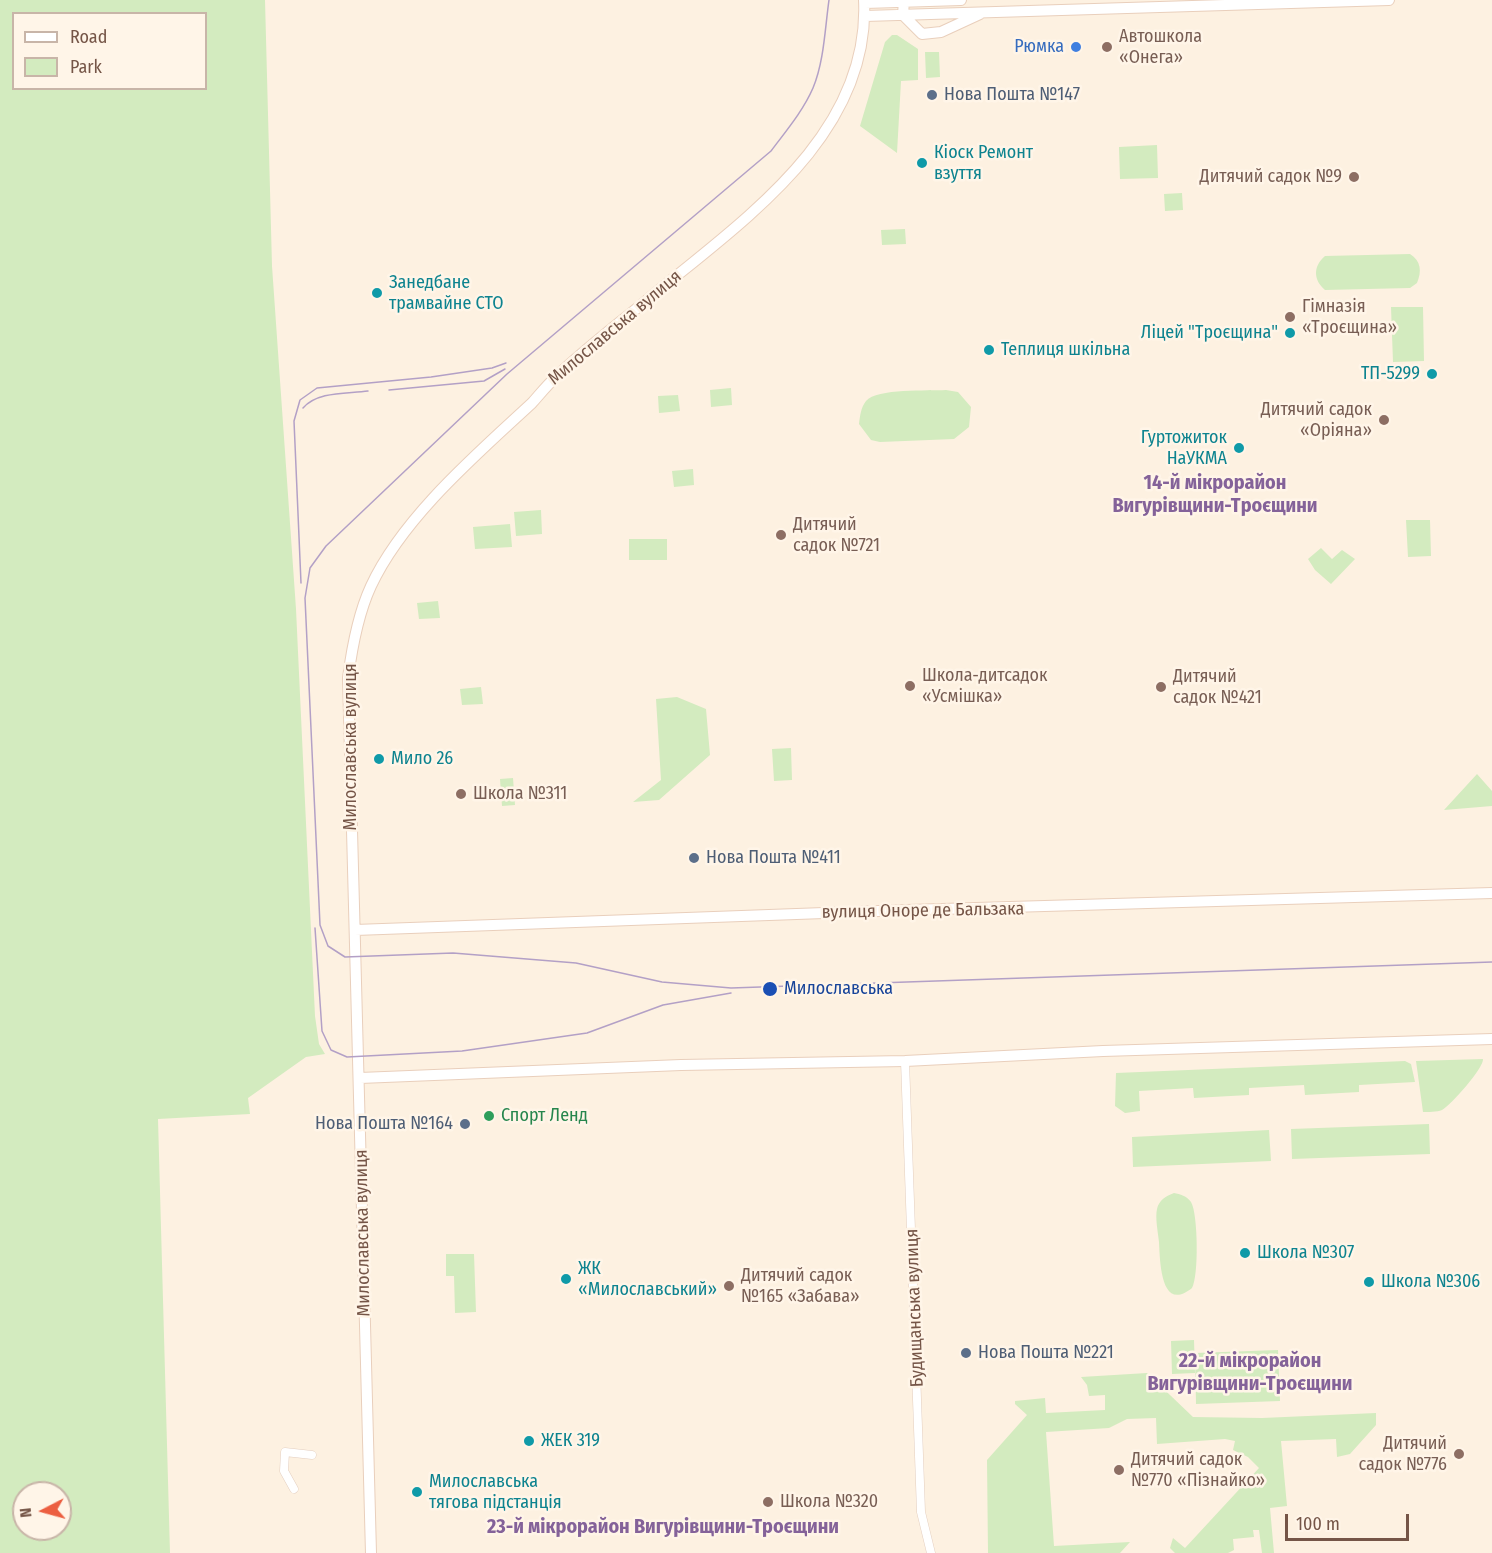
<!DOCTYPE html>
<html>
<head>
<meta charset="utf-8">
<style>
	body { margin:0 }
	#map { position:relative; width:1492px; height:1553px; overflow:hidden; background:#fdf1e1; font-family:"Fira Sans Condensed",sans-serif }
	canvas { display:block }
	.legend { position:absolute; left:12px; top:12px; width:195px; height:78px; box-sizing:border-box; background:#fff5e8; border:2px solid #c8b5a8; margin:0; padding:8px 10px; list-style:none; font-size:18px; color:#755547 }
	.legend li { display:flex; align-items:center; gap:12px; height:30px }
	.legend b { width:30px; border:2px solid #c8b5a8 }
	.north { position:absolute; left:12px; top:1481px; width:60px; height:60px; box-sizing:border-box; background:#fff5e8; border:2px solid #c8b5a8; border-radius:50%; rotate:264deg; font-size:16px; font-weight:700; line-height:24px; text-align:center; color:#755547 }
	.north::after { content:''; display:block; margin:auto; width:21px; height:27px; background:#ec5f41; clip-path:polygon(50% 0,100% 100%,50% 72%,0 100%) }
	.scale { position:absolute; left:1285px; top:1514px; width:124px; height:27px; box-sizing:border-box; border:3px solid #755547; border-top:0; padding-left:8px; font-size:18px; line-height:21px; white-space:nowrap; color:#755547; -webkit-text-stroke:4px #fff5e8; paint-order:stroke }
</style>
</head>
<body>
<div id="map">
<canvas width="1492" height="1553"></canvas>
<ul class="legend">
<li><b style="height:8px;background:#fff"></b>Road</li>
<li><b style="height:16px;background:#d3ebbf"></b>Park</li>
</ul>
<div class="north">N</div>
<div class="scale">100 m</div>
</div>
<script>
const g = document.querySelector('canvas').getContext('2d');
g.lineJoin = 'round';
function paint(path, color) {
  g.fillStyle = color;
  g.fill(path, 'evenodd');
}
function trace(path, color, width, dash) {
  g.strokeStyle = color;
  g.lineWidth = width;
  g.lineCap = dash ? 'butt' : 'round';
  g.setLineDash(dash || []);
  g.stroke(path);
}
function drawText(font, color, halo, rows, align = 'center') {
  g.font = font + ' "Fira Sans Condensed",sans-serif';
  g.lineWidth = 5;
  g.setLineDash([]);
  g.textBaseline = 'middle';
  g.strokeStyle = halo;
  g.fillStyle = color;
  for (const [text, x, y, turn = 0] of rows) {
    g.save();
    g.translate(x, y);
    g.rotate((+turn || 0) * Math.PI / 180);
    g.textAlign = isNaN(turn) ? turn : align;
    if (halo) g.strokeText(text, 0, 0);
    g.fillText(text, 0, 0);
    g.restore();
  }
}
const green = new Path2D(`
	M0,0H265L272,266L296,609L315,1016L319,1044L325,1054L306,1057L248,1098L250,1114L158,1119L170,1553H0ZM14,14H206V88H14ZM24,1493H60V1529H24Z
	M892,35H897L918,49V80L901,81L897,153L860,126L885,42Z
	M925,52H939L940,77L926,78Z
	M1157,145L1158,178L1120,179L1119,147Z
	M1182,193L1183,210L1165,211L1164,194Z
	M905,229L906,244L882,245L881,230Z
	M1410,254C1421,261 1422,271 1417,283L1410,288L1325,290C1313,280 1313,266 1325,256Z
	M1391,307H1423L1424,361L1393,362Z
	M731,388L732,405L711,407L710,390Z
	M946,390L958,392L971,407L969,427L954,439L880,442L871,440L859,424C860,416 861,407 866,401C877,388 928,391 946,390Z
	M678,395L680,411L659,413L658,396Z
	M693,469L694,485L674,487L672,471Z
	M541,510L542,534L516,536L514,512Z
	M1406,520H1430L1431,556L1408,557Z
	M510,524L512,547L475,549L473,527Z
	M629,539H667V560H629Z
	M1321,548L1332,559L1342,550L1355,559L1331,584L1315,570L1308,559Z
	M438,601L440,618L419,619L417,603Z
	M481,687L483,704L462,705L460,689Z
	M677,697L706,709L710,755L659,800L633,802L661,780L656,699Z
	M791,748L792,780L774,781L772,749Z
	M1477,774L1492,791V806L1444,810Z
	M513,778L515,805L502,806L500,779Z
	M1483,1059C1484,1068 1451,1105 1442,1110C1437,1112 1428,1112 1423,1112L1416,1061Z
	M1405,1061L1411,1064L1415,1082L1359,1085V1092L1305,1095L1304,1085L1249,1088V1095L1194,1098L1193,1088L1139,1091L1140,1111L1125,1113L1115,1106L1116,1073Z
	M1429,1124L1430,1154L1292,1159L1291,1129Z
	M1269,1130L1271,1161L1133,1167L1132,1137Z
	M1174,1193C1180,1194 1187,1196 1191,1202C1198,1213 1199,1276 1192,1288C1160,1314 1160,1259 1159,1242C1158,1232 1155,1218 1157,1209C1159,1200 1166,1196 1174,1193Z
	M446,1254H474L476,1312L455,1313L454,1276H446Z
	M1194,1340L1195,1373L1172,1374L1171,1341Z
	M1278,1350L1280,1401L1196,1404L1195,1353Z
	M1147,1373L1193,1417L1262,1418L1376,1413V1425L1350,1454L1337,1457L1336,1439L1281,1441L1287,1506L1270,1508L1274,1553H1262L1259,1530H1253L1254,1537L1233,1539L1234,1550L1228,1553H1175L1170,1548L1173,1538L1185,1548L1259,1468L1248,1457L1233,1450L1235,1441L1225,1439L1157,1444L1156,1418L1127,1419L1109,1428L1046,1432L1054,1546L1130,1542L1120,1553H988L987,1460L1027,1415L1015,1404V1401L1045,1398L1046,1413L1105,1410V1395L1089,1396L1087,1385L1081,1377Z`);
const street = new Path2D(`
	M905,1061L921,1512L931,1553
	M294,1489L284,1471L285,1452L312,1455`);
const secondary = new Path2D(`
	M904,0L903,15L922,34L941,32L980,14
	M865,3L961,0
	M865,16L1389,0
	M355,930L907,910L1492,893
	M360,1078L681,1065L905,1061L1103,1051L1492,1039
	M371,1553L348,678C352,647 358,614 371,586C403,517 477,454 532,403C540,394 548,384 557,376C585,349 617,325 647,300C739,223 871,137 864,0`);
const tram = new Path2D(`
	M829,0C825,28 824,62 813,88C803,111 786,131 771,151L507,374L326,546L310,568L305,598L320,925L328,946L345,957L453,953L576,963L662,982L731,988L1492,962
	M389,390L484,381L505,369
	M303,408C318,391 347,394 368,391
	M301,583L294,421L300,400L317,388L431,377L492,368L506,363
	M315,928L322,1031L331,1050L347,1057L462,1051L587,1033L663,1005L731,993`);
const markers = [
	[1076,47,6,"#3f7fe0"],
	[1107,47,6,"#8d6e63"],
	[932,95,6,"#5c6f8a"],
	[922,163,6,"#0f9aa8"],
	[1354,177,6,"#8d6e63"],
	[377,293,6,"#0f9aa8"],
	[1290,317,6,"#8d6e63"],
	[1290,333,6,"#0f9aa8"],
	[989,350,6,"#0f9aa8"],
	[1432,374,6,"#0f9aa8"],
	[1384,420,6,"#8d6e63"],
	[1239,448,6,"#0f9aa8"],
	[781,535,6,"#8d6e63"],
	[910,686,6,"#8d6e63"],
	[1161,687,6,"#8d6e63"],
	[379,759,6,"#0f9aa8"],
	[461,794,6,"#8d6e63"],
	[694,858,6,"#5c6f8a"],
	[770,989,8,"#1a4fb4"],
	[489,1116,6,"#2e9e5b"],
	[465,1124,6,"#5c6f8a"],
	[1245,1253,6,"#0f9aa8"],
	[566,1279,6,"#0f9aa8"],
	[1369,1282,6,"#0f9aa8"],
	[729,1286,6,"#8d6e63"],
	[966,1353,6,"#5c6f8a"],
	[529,1441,6,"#0f9aa8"],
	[1459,1454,6,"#8d6e63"],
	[1119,1470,6,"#8d6e63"],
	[417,1492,6,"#0f9aa8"],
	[768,1502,6,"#8d6e63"]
];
const educationNames = [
	["Автошкола",1119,37],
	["«Онега»",1119,58],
	["Дитячий садок №9",1342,177,"right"],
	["Гімназія",1302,307],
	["«Троєщина»",1302,328],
	["Дитячий садок",1372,410,"right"],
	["«Оріяна»",1372,431,"right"],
	["Дитячий",793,525],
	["садок №721",793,546],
	["Школа-дитсадок",922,676],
	["«Усмішка»",922,697],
	["Дитячий",1173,677],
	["садок №421",1173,698],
	["Школа №311",473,794],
	["Дитячий садок",741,1276],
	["№165 «Забава»",741,1297],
	["Дитячий",1447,1444,"right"],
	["садок №776",1447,1465,"right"],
	["Дитячий садок",1131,1460],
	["№770 «Пізнайко»",1131,1481],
	["Школа №320",780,1502]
];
const shopNames = [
	["Рюмка",1064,47]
];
const serviceNames = [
	["Нова Пошта №147",944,95],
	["Нова Пошта №411",706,858],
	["Нова Пошта №164",453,1124,"right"],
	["Нова Пошта №221",978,1353]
];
const cultureNames = [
	["Кіоск Ремонт",934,153],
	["взуття",934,174],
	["Занедбане",389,283],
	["трамвайне СТО",389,304],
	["Ліцей \"Троєщина\"",1278,333,"right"],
	["Теплиця шкільна",1001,350],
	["ТП-5299",1420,374,"right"],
	["Гуртожиток",1227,438,"right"],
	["НаУКМА",1227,459,"right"],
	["Мило 26",391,759],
	["Школа №307",1257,1253],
	["ЖК",578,1269],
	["«Милославський»",578,1290],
	["Школа №306",1381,1282],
	["ЖЕК 319",541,1441],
	["Милославська",429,1482],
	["тягова пiдстанцiя",429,1503]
];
const streetNames = [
	["Милославська вулиця",615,328,-40],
	["Милославська вулиця",351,747,-90],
	["вулиця Оноре де Бальзака",923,911,-1],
	["Милославська вулиця",363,1233,-91],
	["Будищанська вулиця",915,1308,-92]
];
const transitNames = [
	["Милославська",784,989]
];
const leisureNames = [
	["Спорт Ленд",501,1116]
];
const neighbourhoodNames = [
	["14-й мікрорайон",1215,483],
	["Вигурівщини-Троєщини",1215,506],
	["22-й мікрорайон",1250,1361],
	["Вигурівщини-Троєщини",1250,1384],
	["23-й мікрорайон Вигурівщини-Троєщини",663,1527]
];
paint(green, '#d3ebbf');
trace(street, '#e3cebf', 9);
trace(secondary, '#e9cfbc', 12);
trace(street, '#fff', 8);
trace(secondary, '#fff', 10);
trace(tram, '#b3a0c6', 1.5);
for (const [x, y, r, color] of markers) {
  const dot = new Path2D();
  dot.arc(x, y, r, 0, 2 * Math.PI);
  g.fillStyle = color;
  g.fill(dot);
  trace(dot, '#fff5e8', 2);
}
drawText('18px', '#785e54', '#fff5e8', educationNames, 'left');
drawText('18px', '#366cbe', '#fff5e8', shopNames, 'right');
drawText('18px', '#4e5e75', '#fff5e8', serviceNames, 'left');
drawText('18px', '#0d838f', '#fff5e8', cultureNames, 'left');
drawText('18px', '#755547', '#fff5e8', streetNames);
drawText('18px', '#164399', '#fff5e8', transitNames, 'left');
drawText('18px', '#27864d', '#fff5e8', leisureNames, 'left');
drawText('bold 20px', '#846299', '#fff5e8', neighbourhoodNames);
</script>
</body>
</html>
